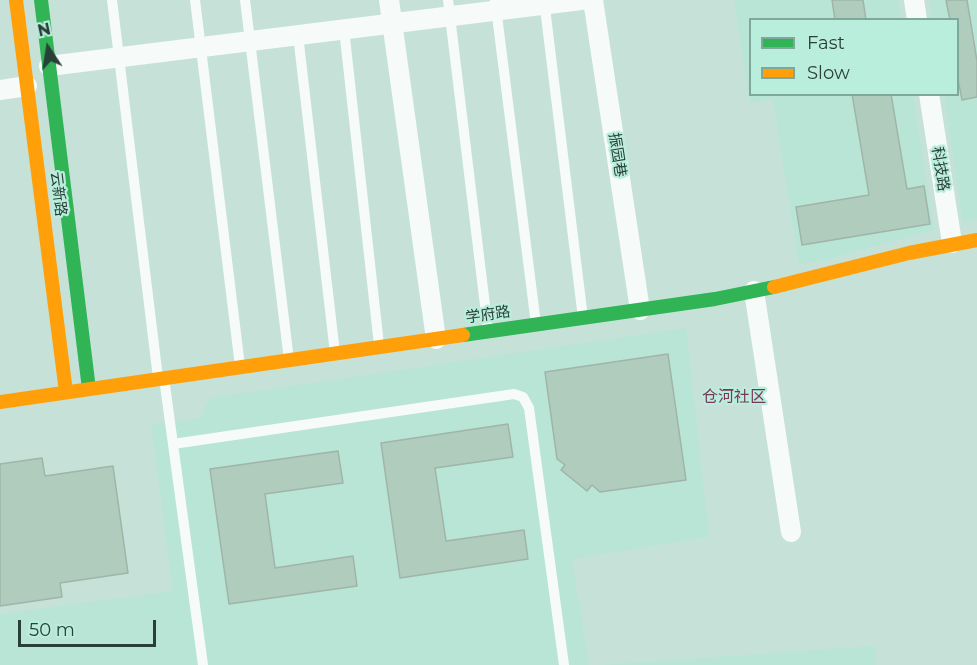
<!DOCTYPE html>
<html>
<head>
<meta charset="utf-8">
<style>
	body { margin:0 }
	#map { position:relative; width:977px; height:665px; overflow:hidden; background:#c6e2d8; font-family:Montserrat,sans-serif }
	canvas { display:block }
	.legend { position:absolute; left:749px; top:18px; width:210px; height:78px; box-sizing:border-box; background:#baeedc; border:2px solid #80a89a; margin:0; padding:8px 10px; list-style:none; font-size:18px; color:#2a3f38 }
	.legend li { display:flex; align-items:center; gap:12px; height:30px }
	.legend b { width:30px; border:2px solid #80a89a }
	.north { position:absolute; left:18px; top:18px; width:60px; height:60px; -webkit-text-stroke:4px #baeedc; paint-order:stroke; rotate:348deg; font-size:16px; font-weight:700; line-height:24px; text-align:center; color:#2a3f38 }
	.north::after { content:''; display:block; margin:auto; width:21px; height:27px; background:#2a3f38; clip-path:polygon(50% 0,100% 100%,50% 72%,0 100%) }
	.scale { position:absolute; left:18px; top:620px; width:138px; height:27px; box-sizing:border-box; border:3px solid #2a3f38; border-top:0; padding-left:8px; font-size:18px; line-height:21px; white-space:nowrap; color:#2a3f38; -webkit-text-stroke:4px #baeedc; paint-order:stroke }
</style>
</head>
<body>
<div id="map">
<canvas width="977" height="665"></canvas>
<ul class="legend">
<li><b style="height:8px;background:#30b455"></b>Fast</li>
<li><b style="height:8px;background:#ff9f0a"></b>Slow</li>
</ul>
<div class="north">N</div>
<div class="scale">50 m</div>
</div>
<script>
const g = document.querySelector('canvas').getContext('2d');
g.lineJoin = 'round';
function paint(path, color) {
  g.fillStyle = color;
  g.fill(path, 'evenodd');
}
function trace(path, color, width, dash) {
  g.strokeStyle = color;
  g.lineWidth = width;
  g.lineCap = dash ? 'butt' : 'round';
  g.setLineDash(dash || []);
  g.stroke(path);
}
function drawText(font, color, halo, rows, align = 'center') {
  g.font = font + ' Montserrat,"Noto Sans SC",sans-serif';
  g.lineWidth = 4.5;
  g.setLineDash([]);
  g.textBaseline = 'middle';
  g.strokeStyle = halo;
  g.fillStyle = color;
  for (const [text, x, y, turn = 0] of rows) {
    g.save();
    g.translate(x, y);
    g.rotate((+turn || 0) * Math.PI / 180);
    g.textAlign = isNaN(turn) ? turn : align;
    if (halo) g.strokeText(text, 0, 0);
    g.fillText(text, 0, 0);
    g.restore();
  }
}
const built = new Path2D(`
	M734,0H898L901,19L750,20V94L913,95L934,230L824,260L799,264L773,100L750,103Z
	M929,0H977V220L963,222L944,95L958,94V20L932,19Z
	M686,328L709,537L572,559L589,665H0V614L173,591L151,424L200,418L210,398Z
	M875,646L876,665H601Z`);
const building = new Path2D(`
	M832,0H863L866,20H835Z
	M946,0H967L977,61V97L962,100L957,74V20H950Z
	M852,94H891L907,189L924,186L930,224L802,245L796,207L869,195Z
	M668,354L686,480L600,492L592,485L587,491L561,470L565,465L557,459L545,372Z
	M508,424L513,457L435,468L446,541L524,530L528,559L400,578L381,443Z
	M338,451L343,483L265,494L275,568L353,556L357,586L229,604L210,469Z
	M42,458L45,476L113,466L128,573L60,583L62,597L0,606V464Z`);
const lane = new Path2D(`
	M112,0L158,378
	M195,0L240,366
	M245,0L289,360
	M448,0L488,330
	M495,0L536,324
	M544,0L583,318
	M344,29L379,345
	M298,35L335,353
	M164,378L203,665
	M173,444L514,394L523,397L529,408L564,665`);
const street = new Path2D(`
	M389,0L436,339
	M593,0L640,310
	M914,0L917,20
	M49,66L581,0
	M0,90L27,86
	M929,94L952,243
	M754,291L791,532`);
const fast = new Path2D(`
	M41,0L89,389
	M463,335L715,299L774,287`);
const slow = new Path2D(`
	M16,0L66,392
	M774,287L909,253L977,240
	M0,402L463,335`);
const streetNames = [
	["振园巷",617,155,81],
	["科技路",940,169,81],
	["云新路",58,194,83],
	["学府路",488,315,-8]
];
const neighbourhoodNames = [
	["仓河社区",734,397]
];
paint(built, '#b8e5d6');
paint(building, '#afccbc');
trace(building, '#a0b4aa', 1.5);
trace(lane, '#f6fbf9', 10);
trace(street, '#f6fbf9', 20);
trace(fast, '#30b455', 14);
trace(slow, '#ff9f0a', 14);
drawText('15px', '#2a3f38', '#baeedc', streetNames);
drawText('16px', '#793757', '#baeedc', neighbourhoodNames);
</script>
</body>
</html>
